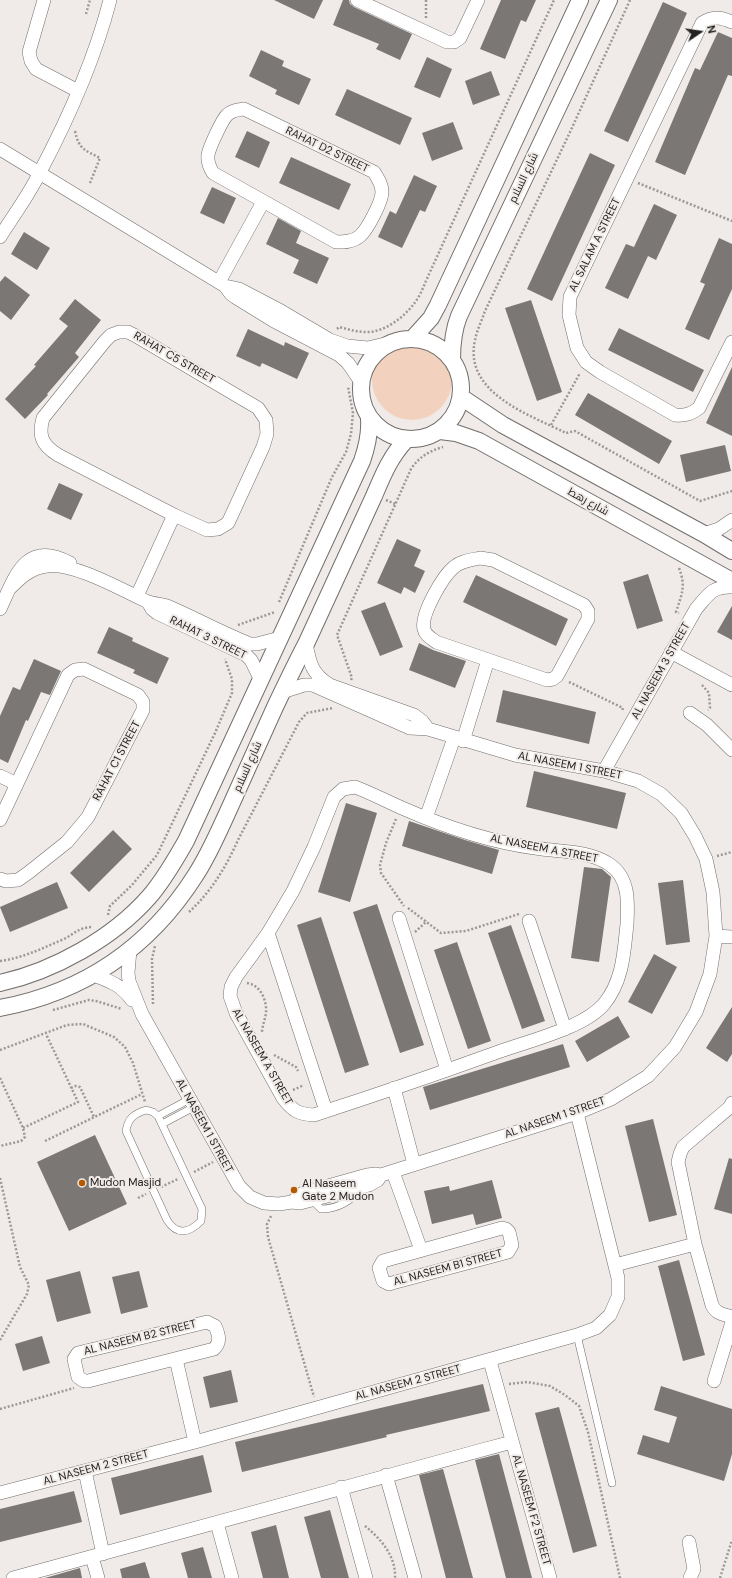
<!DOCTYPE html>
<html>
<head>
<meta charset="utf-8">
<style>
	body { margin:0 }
	#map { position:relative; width:732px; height:1578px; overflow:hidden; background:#f0ebe8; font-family:"DM Sans",sans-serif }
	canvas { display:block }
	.north { position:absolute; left:680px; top:12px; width:40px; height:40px; -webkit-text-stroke:3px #f0ebe8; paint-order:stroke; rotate:77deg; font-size:11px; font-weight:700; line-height:16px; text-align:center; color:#242221 }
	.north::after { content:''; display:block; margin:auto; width:14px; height:18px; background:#242221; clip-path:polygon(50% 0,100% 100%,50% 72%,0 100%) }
</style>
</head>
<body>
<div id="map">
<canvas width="732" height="1578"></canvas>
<div class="north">N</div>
</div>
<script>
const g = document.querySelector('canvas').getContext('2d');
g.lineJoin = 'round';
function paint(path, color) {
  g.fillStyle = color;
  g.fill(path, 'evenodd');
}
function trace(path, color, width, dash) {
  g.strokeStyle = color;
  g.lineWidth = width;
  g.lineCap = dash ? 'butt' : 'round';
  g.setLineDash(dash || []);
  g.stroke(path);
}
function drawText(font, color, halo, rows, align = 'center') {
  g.font = font + ' "DM Sans",Cairo,sans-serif';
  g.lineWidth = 4;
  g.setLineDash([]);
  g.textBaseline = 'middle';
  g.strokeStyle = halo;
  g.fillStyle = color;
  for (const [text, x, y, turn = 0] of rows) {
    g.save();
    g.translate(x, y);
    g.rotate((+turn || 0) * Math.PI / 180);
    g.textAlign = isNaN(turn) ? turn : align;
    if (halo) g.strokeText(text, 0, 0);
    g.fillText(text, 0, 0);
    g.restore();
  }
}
const green = new Path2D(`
	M372 380a40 40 0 1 1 80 0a40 40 0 1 1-80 0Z`);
const building = new Path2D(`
	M274,0H323L314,19Z
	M343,0H349L350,4L354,7L412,34L400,60L376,49L379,44L333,25Z
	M501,0H536L526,22L521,20L505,59L480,49Z
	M663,2L687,13L628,142L604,131Z
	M718,32L732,38V76L728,75L685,175L655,162L695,68L700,70Z
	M261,50L284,61L282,66L311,79L299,105L275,94L277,90L249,76Z
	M427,57L452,69L440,98L414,87Z
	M491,71L500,95L473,105L465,81Z
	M347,89L412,118L400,145L335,115Z
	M453,122L463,149L432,161L422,133Z
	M247,131L270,142L259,168L235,157Z
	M590,153L615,165L552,301L527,289Z
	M291,157L351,184L339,210L279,183Z
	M414,175L437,186L425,212L420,210L402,248L378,237L390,211L396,214Z
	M212,187L236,198L224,224L200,213Z
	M654,204L677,215L656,260L648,256L628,299L605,288L626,244L634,247Z
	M278,218L301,231L296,243L329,258L317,284L293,273L299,260L266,244Z
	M24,232L50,248L37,270L11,254Z
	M719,238L732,244V289L709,340L685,329L705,284L700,282Z
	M5,276L30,295L11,320L0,311V282Z
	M75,299L101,320L75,353L79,357L47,394L48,395L25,419L5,399L36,366L34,365L68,326L59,319Z
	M531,300L562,392L537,401L505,308Z
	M619,328L704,370L693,392L608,350Z
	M248,329L284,346L285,342L309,353L297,379L262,363L260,367L236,356Z
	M732,367V436L706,423Z
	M588,393L672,441L659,464L575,415Z
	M725,445L731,471L686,482L680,455Z
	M59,483L83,494L71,520L47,509Z
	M397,539L421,550L414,566L425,571L415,593L404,587L401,594L377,583Z
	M648,574L663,621L637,629L623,582Z
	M476,575L568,619L556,646L463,602Z
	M385,602L403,647L380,656L361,611Z
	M732,606V640L717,632Z
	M109,627L133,638L132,641L169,658L157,684L133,673L135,670L97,653Z
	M419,643L433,650L466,661L455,688L409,670Z
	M34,659L61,671L50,695L41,692L28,721L26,720L8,763L0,759V716L13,687L20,690Z
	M503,690L596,712L589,744L496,722Z
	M534,771L626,793L617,829L526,807Z
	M346,803L377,813L350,902L318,892Z
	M409,821L465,840L499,850L492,874L402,846Z
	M113,830L132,849L89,892L70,873Z
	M584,867L602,869L611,877L599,962L571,958Z
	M683,880L690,942L666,945L658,883Z
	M57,882L68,908L10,932L0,907Z
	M377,904L424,1045L400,1053L353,912Z
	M321,917L369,1065L345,1073L297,925Z
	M511,925L545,1021L522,1029L488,933Z
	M457,942L491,1041L468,1049L434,950Z
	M654,954L677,967L652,1014L628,1002Z
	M732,1007V1054L727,1062L706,1048Z
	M618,1016L630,1037L587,1062L575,1041Z
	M563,1044L570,1067L430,1110L423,1087Z
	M653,1119L677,1215L649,1222L625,1126Z
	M95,1135L127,1204L69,1231L37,1162Z
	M729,1158L732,1159V1214L714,1209Z
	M492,1180L502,1218L476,1225L473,1214L432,1224L424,1191L449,1186L450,1191Z
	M679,1260L705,1355L683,1361L658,1266Z
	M80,1271L91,1313L57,1322L46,1280Z
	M139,1271L148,1307L121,1314L112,1277Z
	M42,1336L50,1363L23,1371L15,1344Z
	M231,1370L238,1402L210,1408L203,1377Z
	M483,1384L490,1411L386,1435L387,1437L242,1472L235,1442Z
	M661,1386L732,1409V1454L724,1481L637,1454L643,1435L669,1443L677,1417L654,1410Z
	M559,1407L597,1546L573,1553L535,1413Z
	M499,1454L532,1578H506L475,1460Z
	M203,1455L212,1492L120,1515L111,1478Z
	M443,1469L473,1578H446L419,1475Z
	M74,1491L82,1522L0,1542V1509Z
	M330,1510L349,1578H321L304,1517Z
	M276,1525L289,1578H263L251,1532Z
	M203,1547L212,1578H188L181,1553Z
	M145,1562L150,1578H122L120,1569Z
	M80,1568L82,1578H45Z`);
const path = new Path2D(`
	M630,0L571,130L485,311C482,320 477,330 475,340C463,393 530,415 566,433L575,431L700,501L732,491
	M86,14L90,0
	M426,18V0
	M75,131C79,150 85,150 100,158L90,183
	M638,183L732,221
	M337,329L339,327C348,329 356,332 366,332C383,333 403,318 413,305C418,299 422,291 425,283L554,0
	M551,425L580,373
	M386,500L395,504
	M679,568C686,586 682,594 676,612L679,613
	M279,602L332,477L346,452L351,434L353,413L348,387
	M238,625L275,612
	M351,680L352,678L337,635L411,469C419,457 429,451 443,447
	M569,682L623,708L622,711
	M702,685L709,693L710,708L708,710
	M396,819L386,843L380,865L381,873L404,906
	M717,856L732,852
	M408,908L441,933L466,931L519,914
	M189,912C211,892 226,867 238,840L299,722L307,713L333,708
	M108,915L110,906L132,885L157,855L215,733L232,693V679L225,659
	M415,932L427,921
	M0,961C23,958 43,948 64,939C76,933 77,928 92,927
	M247,983C261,985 267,1001 266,1013C265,1020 262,1026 262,1033
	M153,1004L152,959L155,946
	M53,1010L89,1000L96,1001L122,1009
	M0,1050L67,1025L83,1024L114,1037L125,1047L133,1063L145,1102
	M274,1055L296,1067L298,1071
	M0,1078L23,1128L25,1137L21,1141L0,1146
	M71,1088L75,1086L80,1087L94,1117
	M293,1090L304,1085
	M23,1128L78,1102L46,1034
	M45,1141L142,1094
	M194,1172L213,1162
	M0,1178L20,1267L29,1285L27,1294L0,1340
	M161,1187L178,1179
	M138,1198L146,1194
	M271,1216L267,1224L268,1237L314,1397
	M509,1384L527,1382L550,1386L565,1395L579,1406L588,1432L620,1578
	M0,1409L74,1388
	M365,1526C381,1539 396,1556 395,1578
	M720,1578L732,1540`);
const service = new Path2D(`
	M146,1110L153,1112L158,1116L202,1209L201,1221C189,1233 177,1236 167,1220L126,1131C128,1118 134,1114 146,1110Z
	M158,1116L190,1099
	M162,1124L194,1107
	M313,1201L321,1209C337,1209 352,1201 361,1188
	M577,1335L612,1483`);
const minor = new Path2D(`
	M44,0L29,52L31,61L36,69L78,91
	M357,0L447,42H454L460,38L478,0
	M732,22C720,17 713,16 702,23L578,280L570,297L569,315L577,348L586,362L600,372L675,415C685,416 691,414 699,408L732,342
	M244,109L374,172C378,179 382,184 382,192C382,202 367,230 360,236C353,242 344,242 336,242L213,173C210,168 207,162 208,155C209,148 222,120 227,115C232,110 238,110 244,109Z
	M0,149L225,286L239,289L281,311L330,340L347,346L368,348L389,343
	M0,237C13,216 29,195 40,172C68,119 95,58 110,0
	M219,282L263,202
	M225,286L231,294L235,297L274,321L339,355L348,363L361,382
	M119,332H128L136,336L246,401L258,408L266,420L267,434L263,447L228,523L218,529L207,530L174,515L58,455C42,445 38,436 43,418L105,341L111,335Z
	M704,534L719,529L732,520
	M480,558L493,560L584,605L588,611V619L557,676L553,679L547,680L436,642C431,638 425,635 424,629C420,615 443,576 454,567C461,561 471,560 480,558Z
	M9,589C20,578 30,568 47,566C73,562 122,590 146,601C153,604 160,604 167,606C195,618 222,633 250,644H257L280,638
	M137,596L174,515
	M148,602L152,609L157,613L246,655L251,660L261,680
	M0,609C15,577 25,539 70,563
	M306,644C310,664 312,674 330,685L414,715L422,721L428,729
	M671,652L732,685
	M282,692L304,685H313L410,728L428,729L515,755L604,771L638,781L661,794L681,813L695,836L706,859L713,892L716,936L710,974L696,1012L675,1047L648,1076L611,1099L577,1113L381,1175L376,1174L367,1175L303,1193L292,1202
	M690,713L707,725L732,750
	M463,741L488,660
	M604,771L696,609C708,595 712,586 732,587
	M0,776L17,784
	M355,787C371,793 386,801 402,808C443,826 490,842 535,848C559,852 588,850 609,864C630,878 628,903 627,924C624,952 623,981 604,1004C584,1028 528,1041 498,1052C437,1074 376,1095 314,1115C298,1114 293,1111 283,1098L236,1013L230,996L231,987L236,977L268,933L293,891L314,847L334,797L343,789Z
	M426,818L454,738
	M0,820L68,675L75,670L84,669L138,695L143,702V710L88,817L67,842L28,873L18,880L6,881L0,879
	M399,918L447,1070
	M529,921L565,1029
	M268,933L326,1111
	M716,936L732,937
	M130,950L128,973L129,981L142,1014L239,1186L250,1197L264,1203L279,1204L292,1202L300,1203L369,1185L378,1180L381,1175
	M94,975C111,982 120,984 132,1000
	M394,1088L414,1164
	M732,1103L730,1107L683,1147L680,1154L678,1162L695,1244L712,1305C716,1314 723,1314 732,1317
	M393,1172L421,1250
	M502,1228L506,1229L509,1232L512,1245L508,1252L392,1283L389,1284L383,1281L379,1268L383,1261Z
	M615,1265L695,1244
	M207,1322L215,1326C219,1335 221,1342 214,1349L88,1381H84L78,1377L74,1359L78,1353Z
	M176,1359L195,1442
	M490,1361L550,1578
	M714,1381L732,1322
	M85,1471L103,1554
	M386,1475L415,1578
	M341,1487L366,1578
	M0,1493L195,1442L577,1335L596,1328L610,1315L618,1297V1278L577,1113
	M217,1523L232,1578
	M689,1542L694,1569L690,1578
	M92,1557L98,1578
	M13,1578C179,1534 345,1486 512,1442`);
const tertiary = new Path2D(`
	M413,338L431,318L438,305L580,0
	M361 389a50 50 0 1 1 100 0a50 50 0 1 1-100 0Z
	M452,360C452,344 453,331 459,316L609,0
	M461,397L503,425L704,534L732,551
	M440,431L456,433L479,441L732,581
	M0,983C54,971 113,938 149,897C164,880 175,860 186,841L362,461C367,447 370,434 369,419
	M0,1008C85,992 149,948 195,876C209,855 219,831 230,807C245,774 260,741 275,707C285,686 295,665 306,644C329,595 351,545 374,496C383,475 390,457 406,440`);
const markers = [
	[82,1183,4,"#b65a00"],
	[294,1190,4,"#b65a00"]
];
const streetNames = [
	["RAHAT D2 STREET",327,150,26],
	["شارع السلام",524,178,-65],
	["AL SALAM A STREET",595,245,-64],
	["RAHAT C5 STREET",174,358,30],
	["شارع رهط",588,502,29],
	["RAHAT 3 STREET",208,638,26],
	["AL NASEEM 3 STREET",661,671,-61],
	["RAHAT C1 STREET",117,761,-62],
	["AL NASEEM 1 STREET",570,766,11],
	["شارع السلام",248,767,-66],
	["AL NASEEM A STREET",544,849,11],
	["AL NASEEM A STREET",262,1057,60],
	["AL NASEEM 1 STREET",555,1118,-19],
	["AL NASEEM 1 STREET",204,1126,61],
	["AL NASEEM B1 STREET",448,1268,-15],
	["AL NASEEM B2 STREET",140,1338,-14],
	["AL NASEEM 2 STREET",408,1383,-15],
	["AL NASEEM 2 STREET",96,1468,-15],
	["AL NASEEM F2 STREET",531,1510,74]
];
const poiNames = [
	["Mudon Masjid",90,1183],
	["Al Naseem",302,1184],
	["Gate 2 Mudon",302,1197]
];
paint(green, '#f2d2be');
paint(building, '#7b7774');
trace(service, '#726e6b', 8);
trace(minor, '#726e6b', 14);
trace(tertiary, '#726e6b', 18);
trace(path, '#9c9896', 2.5, [2, 2]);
trace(service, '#fff', 7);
trace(minor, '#fff', 13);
trace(tertiary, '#fff', 16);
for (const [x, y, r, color] of markers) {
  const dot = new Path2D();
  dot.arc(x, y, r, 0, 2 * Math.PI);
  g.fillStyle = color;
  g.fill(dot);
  trace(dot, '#f0ebe8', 1.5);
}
drawText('11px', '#242221', '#f0ebe8', streetNames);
drawText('11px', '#242221', '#f0ebe8', poiNames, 'left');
</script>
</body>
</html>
